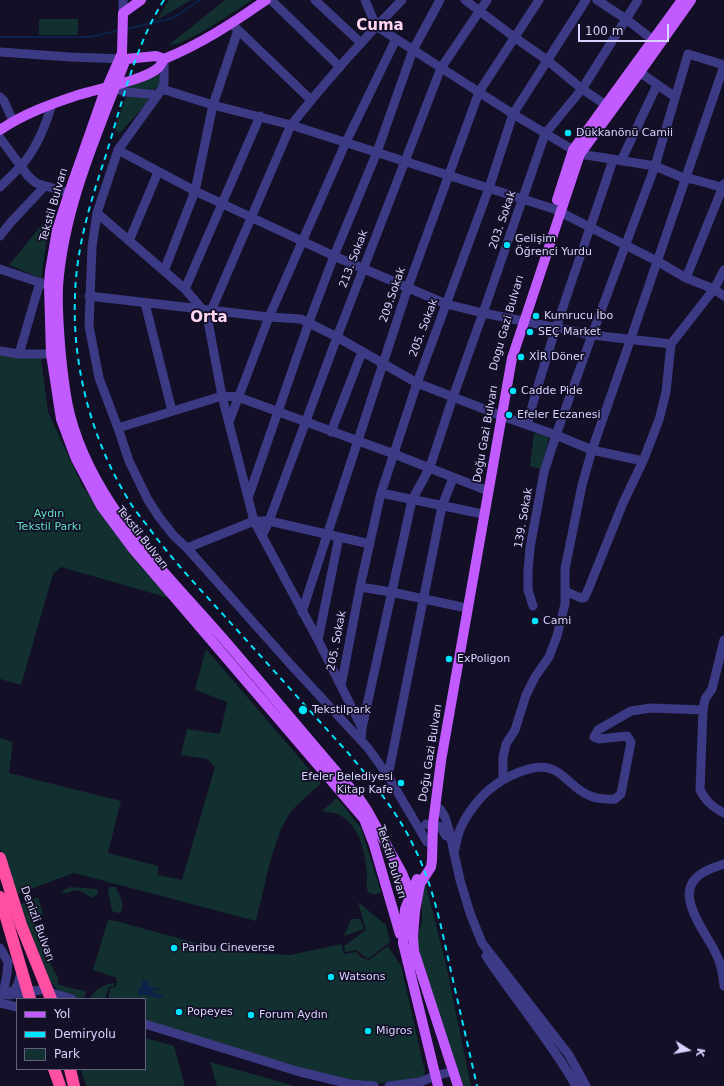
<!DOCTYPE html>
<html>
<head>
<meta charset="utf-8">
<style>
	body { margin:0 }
	#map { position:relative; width:724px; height:1086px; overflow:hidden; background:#130f26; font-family:"DejaVu Sans",sans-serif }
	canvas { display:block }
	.legend { position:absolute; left:16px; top:998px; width:130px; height:72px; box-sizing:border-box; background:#130f26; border:1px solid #625e7d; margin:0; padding:5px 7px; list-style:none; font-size:12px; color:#d9d4ff }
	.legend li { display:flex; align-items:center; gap:8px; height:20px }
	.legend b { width:20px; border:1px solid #625e7d }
	.north { position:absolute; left:668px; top:1030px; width:40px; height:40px; -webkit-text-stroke:3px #130f26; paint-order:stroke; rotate:101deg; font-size:11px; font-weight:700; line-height:16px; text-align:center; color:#d9d4ff }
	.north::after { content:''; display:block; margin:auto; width:14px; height:18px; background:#d9d4ff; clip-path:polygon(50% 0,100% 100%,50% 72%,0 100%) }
	.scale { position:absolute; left:578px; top:24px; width:91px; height:18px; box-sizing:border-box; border:2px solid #d9d4ff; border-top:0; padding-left:5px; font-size:12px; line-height:14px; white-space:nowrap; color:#d9d4ff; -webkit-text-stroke:3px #130f26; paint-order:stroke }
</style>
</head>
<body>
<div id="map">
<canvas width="724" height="1086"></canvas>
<ul class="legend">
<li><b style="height:5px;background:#c25bff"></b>Yol</li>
<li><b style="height:5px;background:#00e5ff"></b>Demiryolu</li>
<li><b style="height:11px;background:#12302f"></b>Park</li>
</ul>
<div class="north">K</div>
<div class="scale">100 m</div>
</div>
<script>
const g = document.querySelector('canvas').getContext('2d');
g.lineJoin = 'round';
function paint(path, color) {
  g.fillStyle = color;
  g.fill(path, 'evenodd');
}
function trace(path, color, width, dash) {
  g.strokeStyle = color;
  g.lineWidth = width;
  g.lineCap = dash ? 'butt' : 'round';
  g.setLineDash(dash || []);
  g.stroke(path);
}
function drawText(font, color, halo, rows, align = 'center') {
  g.font = font + ' "DejaVu Sans",sans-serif';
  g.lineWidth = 3.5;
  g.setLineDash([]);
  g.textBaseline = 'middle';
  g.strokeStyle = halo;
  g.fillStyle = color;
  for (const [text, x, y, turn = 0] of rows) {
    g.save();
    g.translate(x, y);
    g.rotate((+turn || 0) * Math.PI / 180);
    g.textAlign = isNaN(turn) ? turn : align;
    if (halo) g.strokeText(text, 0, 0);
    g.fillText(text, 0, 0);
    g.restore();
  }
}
const green = new Path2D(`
	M169,0H191L157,20Z
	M225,0H252C235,11 187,45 169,45Z
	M39,19H78V35H39Z
	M158,74L160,77V87L153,90L127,89L129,85Z
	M129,95L146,97L149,101L120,133L115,130L125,99Z
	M44,222L49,225L41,278L9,265Z
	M0,352L41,358L48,412L83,487L169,598L61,567L53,574L21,685L0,679Z
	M534,433L549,437L541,469L530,466Z
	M206,649L321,783C311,793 299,802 290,813C273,837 264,891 256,921L74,873L15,895L0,848V738L13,742L9,773L121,801L108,853L158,866V875L182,880L215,767L207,759L181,755L187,729L220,734L227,702L195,690Z
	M337,798L361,828L381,892C377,895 373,895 368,892C366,886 367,880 367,873C365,852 359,820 334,813C330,812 326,812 322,811Z
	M425,881L446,965L471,1086H463L418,948V934L422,922V901Z
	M70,887L97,889L98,894L91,898C73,883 74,896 60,892Z
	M110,887H116C119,894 125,904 121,912L118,913L112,911L108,891Z
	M38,897L43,913L39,920L34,922L46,955L58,978V984L66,987L86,991L84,999C74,999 65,995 57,989C50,983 38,961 39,952L18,905Z
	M358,902L386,925L390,942L368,959L356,950L345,952L344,946L366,930Z
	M351,919H360L364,929L344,936Z
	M108,920L116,921L207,946L238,952L290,955L341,944L344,954L356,952L362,958L369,960L388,946L401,966L425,1072L424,1077L375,1084L318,1074L145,1022V999H108L110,989L116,986L117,978L93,970Z
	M114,983V986L109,987L105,999H89C95,990 103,984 114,983Z
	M145,1038L174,1046L185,1086H86L81,1069H145Z
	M210,1062L295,1086H217Z`);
const water = new Path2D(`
	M143,980L148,981V986L161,989V991L154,989L153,993L163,995V999L142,994L140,996L138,995L139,986L142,987Z`);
const stream = new Path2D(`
	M126,29L173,18L200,0
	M0,37H90L120,30`);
const minor = new Path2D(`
	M271,0L340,67
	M315,0L361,43
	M365,0L376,26L513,114L580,154L655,166L686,179H692L724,188
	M465,0L514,37L547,60L582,89L606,105
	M597,0L626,19L653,40
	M123,13V0
	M234,26L311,100
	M0,52L70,57L126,59
	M164,59V83L162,89L118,150L97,213L92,247L89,326L99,378L118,428L129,461L148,500L159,517L174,536L187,548L292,666L368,748L388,776L427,842
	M635,69L675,97
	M108,87L126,92L158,95
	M162,89L213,105L291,125L554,209L657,261L686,278L714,289L724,296
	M0,97L4,101L13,121
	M0,138L28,176L36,183L69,193
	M118,150L195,191L334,256L446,304L483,313L592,335L671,344
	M621,161L657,85
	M0,187C9,178 18,170 26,160C39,143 46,124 52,104
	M97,213L185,289L202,309
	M0,236L11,222L45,186
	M129,241L158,172
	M0,269L44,284
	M164,271L195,191L213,105L238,30
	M686,278L724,184
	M185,289L260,116
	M89,296L269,317L301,319L337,337L417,383L502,416L556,435L592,450L643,461
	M145,303L172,411
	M0,351L19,354H51
	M19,354L40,282
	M229,422L269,317L346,142L396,39
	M527,425C551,335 584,248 613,160
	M118,428L222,396L238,397L394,454L483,489
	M331,432L362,352
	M381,493L478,513
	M248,498L309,322L334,256L377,152L413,50L440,0
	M262,536L269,521L337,337L441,68L487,0
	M187,548L254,521H269L370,544
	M360,587L391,592L462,607
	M565,591L581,598H584L588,590L623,503L643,461L659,420L666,392L671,344L714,289L724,270
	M533,606L528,590V571L530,548L544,472L556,435L592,335L655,166L688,54L724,65
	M302,612L408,287L479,92L539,0
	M318,640L339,537
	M724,640L712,689L705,699L703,710L700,790C706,801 712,807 724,813
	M341,686L360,587L381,493L417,383L489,188L513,114L586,0
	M362,728L412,500L430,467L453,397L483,313L545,134L582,89L638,0
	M361,740L362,728L318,640L254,521L222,396L208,321L211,311L291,125C326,81 363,39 402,0
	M388,776L442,506L453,478
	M503,780V757L506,744L515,730L526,695L535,677L549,657L557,636L565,604V569L582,485L592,450L631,338L724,66
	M435,806L440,809L445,817L449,830L460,880L470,913L482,943L569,1055L586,1086
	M426,824L441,827L446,836
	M454,854C456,844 457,834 462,825C467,814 480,797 490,789C503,778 534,762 551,769C559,771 565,778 571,783C585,796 596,800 615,799L621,794L631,742L627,736L599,739L594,737L598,730L631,711L651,708L703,710
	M724,864C718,866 712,868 706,871C667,890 707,932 717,956C722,966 723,975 724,986
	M0,948L8,962L7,974L3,995L15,990L19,981L21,971
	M486,956C515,1000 550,1040 576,1086
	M49,992L72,999
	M9,995L40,990
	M0,1003L17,1007
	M145,1024L300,1072L350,1084L374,1086
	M389,1086L420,1082L435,1076L454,1071`);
const major = new Path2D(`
	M141,0L123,13L122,53L103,96L69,193L57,230L50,271L49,285L51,354L61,419L76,459L101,506L133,549L364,819L374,845L400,934
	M126,59C98,131 63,209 58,287C57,310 59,333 61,356C63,375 65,396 70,415C93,503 162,569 220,635C267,689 312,744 359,798L367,810L402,873L412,897
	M126,59L156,56L164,59
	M164,59C201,44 233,23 266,0
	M0,130C23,114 51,104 78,95C96,89 147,80 159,67C161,65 162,62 164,59
	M557,200L573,150L682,0
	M417,879L405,909L403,943L438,1086
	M458,1086L414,951L413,936L415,911L420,884L431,867L432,860L433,824L441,761L512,358L580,154L640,72L691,0`);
const highway = new Path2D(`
	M0,858L21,925L51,999
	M0,897L30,999
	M54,1069L60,1086
	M70,1069L74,1086`);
const rail = new Path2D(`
	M164,0C135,45 121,107 105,158C90,203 76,249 75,297C72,368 93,444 131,504C136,512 143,520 149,528C173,561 201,590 228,620C269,665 309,710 350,755C374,784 398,813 414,847C433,885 441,926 450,967C459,1007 468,1046 477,1086`);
const markers = [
	[568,133,4,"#00e5ff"],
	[507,245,4,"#00e5ff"],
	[536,316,4,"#00e5ff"],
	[530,332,4,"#00e5ff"],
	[521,357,4,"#00e5ff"],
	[513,391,4,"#00e5ff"],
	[509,415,4,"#00e5ff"],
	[535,621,4,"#00e5ff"],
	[449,659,4,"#00e5ff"],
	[303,710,5,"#00e5ff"],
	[401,783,4,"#00e5ff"],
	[174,948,4,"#00e5ff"],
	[331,977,4,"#00e5ff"],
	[179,1012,4,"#00e5ff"],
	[251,1015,4,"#00e5ff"],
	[368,1031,4,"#00e5ff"]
];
const poiNames = [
	["Dükkanönü Camii",576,133],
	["Gelişim",515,239],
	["Öğrenci Yurdu",515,252],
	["Kumrucu İbo",544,316],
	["SEÇ Market",538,332],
	["XİR Döner",529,357],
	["Cadde Pide",521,391],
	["Efeler Eczanesi",517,415],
	["Cami",543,621],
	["ExPoligon",457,659],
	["Tekstilpark",312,710],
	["Efeler Belediyesi",393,777,"right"],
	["Kitap Kafe",393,790,"right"],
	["Paribu Cineverse",182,948],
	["Watsons",339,977],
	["Popeyes",187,1012],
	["Forum Aydın",259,1015],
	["Migros",376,1031]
];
const streetNames = [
	["Tekstil Bulvarı",54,205,-74],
	["203. Sokak",503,220,-71],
	["213. Sokak",354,259,-69],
	["209.Sokak",393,295,-71],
	["Dogu Gazi Bulvarı",507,323,-74],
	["205. Sokak",424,328,-69],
	["Doğu Gazi Bulvarı",486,434,-80],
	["139. Sokak",524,518,-80],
	["Tekstil Bulvarı",142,538,52],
	["205. Sokak",337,641,-79],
	["Doğu Gazi Bulvarı",431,753,-81],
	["Tekstil Bulvarı",391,862,73],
	["Denizli Bulvarı",37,924,70]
];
const parkNames = [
	["Aydın",49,514],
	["Tekstil Parkı",49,527]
];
const districtNames = [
	["Cuma",380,26],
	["Orta",209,318]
];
paint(green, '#12302f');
paint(water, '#0c2248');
trace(stream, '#0c2248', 2);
trace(minor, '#3d3a85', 9);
trace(major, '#c25bff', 10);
trace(highway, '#ff4fa3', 12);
trace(rail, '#00e5ff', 2, [6, 5]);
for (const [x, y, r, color] of markers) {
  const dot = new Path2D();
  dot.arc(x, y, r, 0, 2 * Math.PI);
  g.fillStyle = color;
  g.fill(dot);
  trace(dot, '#130f26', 1.5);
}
drawText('11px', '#d9d4ff', '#130f26', poiNames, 'left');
drawText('11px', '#d9d4ff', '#130f26', streetNames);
drawText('11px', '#5fe0c0', '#130f26', parkNames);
drawText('bold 15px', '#ffd6f0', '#130f26', districtNames);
</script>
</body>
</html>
